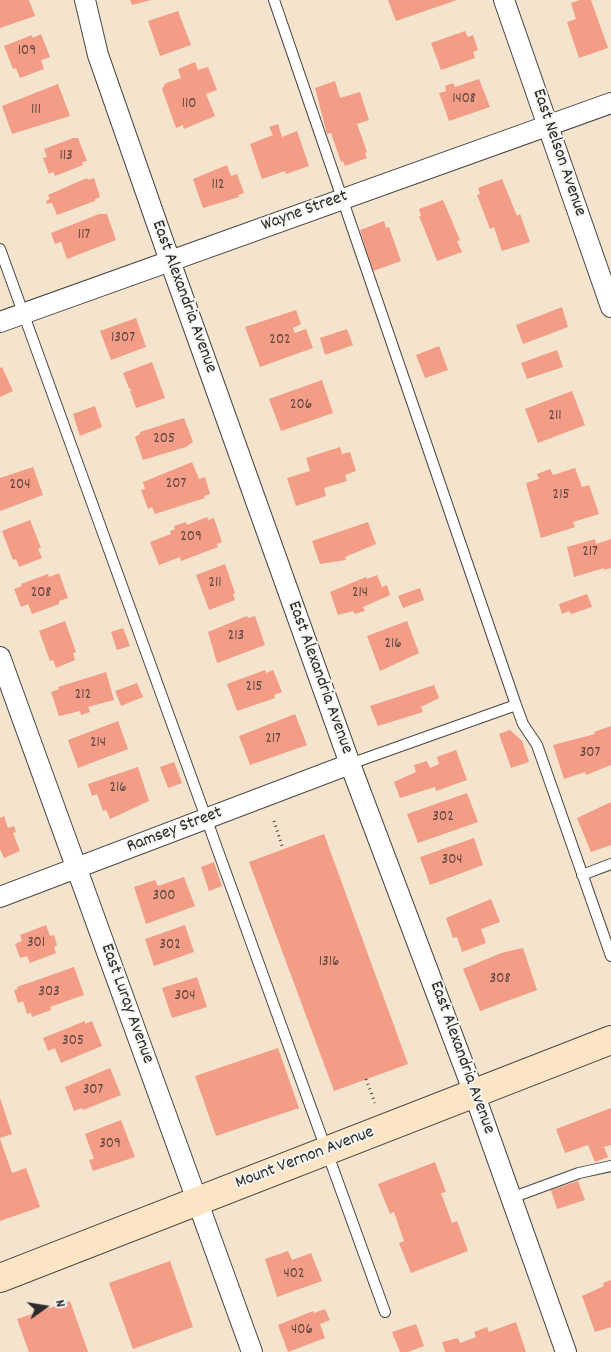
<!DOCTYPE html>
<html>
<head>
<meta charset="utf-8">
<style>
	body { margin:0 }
	#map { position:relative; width:611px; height:1352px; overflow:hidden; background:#f4e3cd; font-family:Dekko,sans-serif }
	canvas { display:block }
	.north { position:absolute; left:20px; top:1282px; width:50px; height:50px; -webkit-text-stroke:4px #f6f6f2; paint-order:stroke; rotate:77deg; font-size:14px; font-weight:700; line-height:20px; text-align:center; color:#2b2b2b }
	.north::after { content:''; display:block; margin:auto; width:18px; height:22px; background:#2b2b2b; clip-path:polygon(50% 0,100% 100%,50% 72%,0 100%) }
</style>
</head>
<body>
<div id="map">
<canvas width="611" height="1352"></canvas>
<div class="north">N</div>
</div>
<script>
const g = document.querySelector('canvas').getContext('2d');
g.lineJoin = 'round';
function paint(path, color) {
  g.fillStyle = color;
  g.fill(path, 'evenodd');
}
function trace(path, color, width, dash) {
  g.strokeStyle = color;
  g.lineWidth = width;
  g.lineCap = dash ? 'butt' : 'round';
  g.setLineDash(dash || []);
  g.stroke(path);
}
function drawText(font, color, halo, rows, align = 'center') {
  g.font = font + ' Dekko,sans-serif';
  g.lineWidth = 4;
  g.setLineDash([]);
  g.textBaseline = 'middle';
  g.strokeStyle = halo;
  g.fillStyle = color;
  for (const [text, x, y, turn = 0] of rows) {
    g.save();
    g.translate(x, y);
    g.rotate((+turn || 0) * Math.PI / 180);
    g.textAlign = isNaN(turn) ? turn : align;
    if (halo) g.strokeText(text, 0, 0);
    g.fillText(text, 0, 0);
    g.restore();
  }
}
const building = new Path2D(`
	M0,0H29L35,16L0,28Z
	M130,0H151L132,5Z
	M388,0H457L396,21Z
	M580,0H591L608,48L579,58L567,22L576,19L571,3Z
	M178,11L191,45L160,56L148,21Z
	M465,31L468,37L473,35L478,50L473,52L475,58L441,70L431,43Z
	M41,34L50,57L41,60L44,69L20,78L16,68L13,69L4,46L32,35L33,38Z
	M195,62L198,70L208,67L217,90L206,94L215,116L184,129L183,125L176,128L162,89L166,83L181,78L178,69Z
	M479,79L490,107L449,121L439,93L446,91L445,86L453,83L455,87Z
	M335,81L340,98L360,92L369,120L357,124L367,152L365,153L367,158L345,166L343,161L341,162L331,133L327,134L315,88Z
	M58,84L70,116L12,134L2,106Z
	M278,124L282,137L297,131L309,166L286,174L285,171L262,179L250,144L273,135L269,127Z
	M73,138H78L87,161L82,162L83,165L55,176L53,172L49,174L43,158L47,157L44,149Z
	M227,165L231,176L237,174L244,193L238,195L239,197L203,208L193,179Z
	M87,178L88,180L94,178L100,197L95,199V201L57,215L52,203L47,204L46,201L50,199L48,195Z
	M502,179L517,216L520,214L530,242L502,251L494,227L490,229L477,195L480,194L478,188Z
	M443,200L460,240L457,241L462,252L437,261L419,216H421L419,209Z
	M99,214H107L116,240L67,259L61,242L55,244L51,233Z
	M384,221L386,228L389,227L401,261L373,271L360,230Z
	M562,307L568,327L523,344L516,325Z
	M296,310L301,324L293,328L295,333L306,329L313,348L260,367L245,327Z
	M136,318L146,347L111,360L100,331Z
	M347,329L353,345L325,355L320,338Z
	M439,346L448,370L425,378L416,355Z
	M557,350L563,367L527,379L521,363Z
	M152,362L165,398L136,408L130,391L132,390L129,388L123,373Z
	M2,367L13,391L0,397V368Z
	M322,380L333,413L281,431L269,399Z
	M572,391L585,425L538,443L525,409Z
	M95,406L102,427L80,436L73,414Z
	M184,418L193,442L186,447L143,460L135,437L140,434V432Z
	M340,447L342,454L350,452L356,471L345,475L347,481L324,488L326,496L296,506L287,478L310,471L306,458Z
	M192,462L199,479L205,477L210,494L204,496L205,498L155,514L152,507L148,509L141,490L145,489L143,482Z
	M33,467L43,495L0,511V478Z
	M575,468L582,487L589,485L599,514L573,522L575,527L541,538L526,483L539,479L537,474L550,469L553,475Z
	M207,517L208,520L214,518L222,542L217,544L218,547L181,561L180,557L159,565L150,542L171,534L170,531L175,529L174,526L186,522L187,525Z
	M30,520L41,548L38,549L42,558L19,567L16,559L13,560L2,531Z
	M368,522L376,544L345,557L346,560L320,564L312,541Z
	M595,539L596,544L611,539V568L604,570V568L574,577L567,547Z
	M225,564L235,593L233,594L235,600L209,610L196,575Z
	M59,573L68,598L59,601V604L32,614L28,604L21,607L14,589L22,586L21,584L48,574L49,577Z
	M377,575L382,587L387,585L390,595L363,607L365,611L355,614L353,611L338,615L330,592L366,577L367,579Z
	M420,588L424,600L403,608L398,596Z
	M587,594L592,607L571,614L569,611L562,614L559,604Z
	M247,616L248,618L255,616L265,645L217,663L208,632Z
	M65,621L76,652L73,653L75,660L56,668L53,660L50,661L39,631Z
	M407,621L419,653L380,671L367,636Z
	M123,628L130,646L117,650L111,632Z
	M265,670L266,673L273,670L282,692L274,695L275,698L237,711L227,684Z
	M106,672L114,700L88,707L90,712L81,715L80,711L59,716L51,692L59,689L58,687Z
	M137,683L143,697L121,706L115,691Z
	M434,685L439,698L421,707L423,712L378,726L370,706Z
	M295,714L307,745L250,765L239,736Z
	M118,721L128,749L78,768L68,740Z
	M611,726V765L586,775L585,772L564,779L553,745L595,734L594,732Z
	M510,730L522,741L529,762L511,768L499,734Z
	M456,750L467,780L436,791L435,787L400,798L394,782L416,772L414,765L427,761L430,768L439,764L437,757Z
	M174,762L182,783L168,788L160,767Z
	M138,767L149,801L110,819L106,810L103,811L97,794L92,796L88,784Z
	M467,793L478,822L418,843L407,814Z
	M611,802V845L591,852L577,818Z
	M4,816L8,828L14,826L16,832L13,833L20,851L4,858L0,849V818Z
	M324,834L408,1064L334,1091L249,862Z
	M474,838L483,865L430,885L420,857Z
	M214,862L222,886L209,891L201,867Z
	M184,877L195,906L146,924L134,887L155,880L158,886Z
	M491,899L500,922L481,929L486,943L462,952L457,937L453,938L446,918Z
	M46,925L50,936L54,935L57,945L54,947L56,953L30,963L27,956L20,958L15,944L22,941L20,935Z
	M185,925L194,952L154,966L145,939Z
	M523,948L537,990L480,1011L463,969L501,953Z
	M74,967L84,995L50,1007L51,1010L32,1017L31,1013L27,1014L23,1001L18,1003L14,990L18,989L17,987Z
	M197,977L207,1007L172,1018L162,988Z
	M85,1021V1024L92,1021L102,1046L61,1063L55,1048L48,1051L43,1038Z
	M278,1048L299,1108L216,1136L195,1076Z
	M110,1068L121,1095L83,1110L82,1108L74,1111L65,1087Z
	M0,1098L12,1134L0,1138Z
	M611,1108V1145L604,1147L608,1157L595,1162L588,1145L565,1153L556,1129Z
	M121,1120L135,1157L93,1171L89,1160L94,1159L85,1134Z
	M0,1139L12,1173L26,1168L40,1207L0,1221Z
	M435,1162L446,1192L441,1193L452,1223L457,1221L468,1251L411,1273L399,1243L404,1241L394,1212L390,1214L378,1184Z
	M578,1181L585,1200L557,1209L551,1190Z
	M288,1251L292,1260L311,1253L322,1281L277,1297L265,1259Z
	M170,1261L193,1327L133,1349L109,1283Z
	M611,1280V1327L595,1332L582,1296L604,1286L603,1283Z
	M70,1301L88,1352H29L17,1319Z
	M325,1309L330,1320L320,1324L325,1338L288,1352L278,1325L313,1311L314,1313Z
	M516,1322L526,1352H445L442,1342L458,1338L460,1343L476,1337L474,1332L487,1327L489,1332Z
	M416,1324L424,1346L408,1352H400L392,1332Z`);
const path = new Path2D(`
	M274,821L283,849
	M366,1079L375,1103`);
const lane = new Path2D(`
	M274,0L516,705L523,724L537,745L611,956
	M0,249L385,1312
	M350,764L516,705
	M582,875L611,864
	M511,1198L579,1173L611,1166`);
const street = new Path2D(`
	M85,0L98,55L170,261L350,764L474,1093L566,1352
	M504,0L611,307
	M0,322L611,103
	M0,657L252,1352
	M0,897L350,764`);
const secondary = new Path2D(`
	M0,1278L611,1040`);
const numberNames = [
	["109",27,52],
	["1408",464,100],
	["110",189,105],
	["111",36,111],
	["113",66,157],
	["112",218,186],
	["117",84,236],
	["1307",123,339],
	["202",280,341],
	["206",301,406],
	["211",555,417],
	["205",164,440],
	["207",176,485],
	["204",20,486],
	["215",561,496],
	["209",191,538],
	["217",590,553],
	["211",215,584],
	["208",41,594],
	["214",360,594],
	["213",236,637],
	["216",393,645],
	["215",254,688],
	["212",83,696],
	["217",273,740],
	["214",98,744],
	["307",590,754],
	["216",118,789],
	["302",443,818],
	["304",452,861],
	["300",164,897],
	["301",36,944],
	["302",170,946],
	["1316",329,963],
	["308",500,980],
	["303",49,993],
	["304",185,997],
	["305",73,1042],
	["307",93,1091],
	["309",110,1145],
	["402",294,1275],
	["406",302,1331]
];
const streetNames = [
	["East Nelson Avenue",558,153,71],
	["Wayne Street",305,212,-20],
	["East Alexandria Avenue",183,297,70],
	["East Alexandria Avenue",319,678,70],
	["Ramsey Street",175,831,-21],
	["East Luray Avenue",126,1004,70],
	["East Alexandria Avenue",461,1058,70],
	["Mount Vernon Avenue",305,1159,-21]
];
paint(building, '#f39c86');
trace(lane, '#494743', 12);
trace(street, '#494743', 22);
trace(secondary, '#494743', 30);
trace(path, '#494743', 3, [1, 4]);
trace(lane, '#fff', 10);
trace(street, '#fff', 20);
trace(secondary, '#fce5c4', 28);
drawText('15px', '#5d4742', null, numberNames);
drawText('18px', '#2b2b2b', '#f6f6f2', streetNames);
</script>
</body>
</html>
